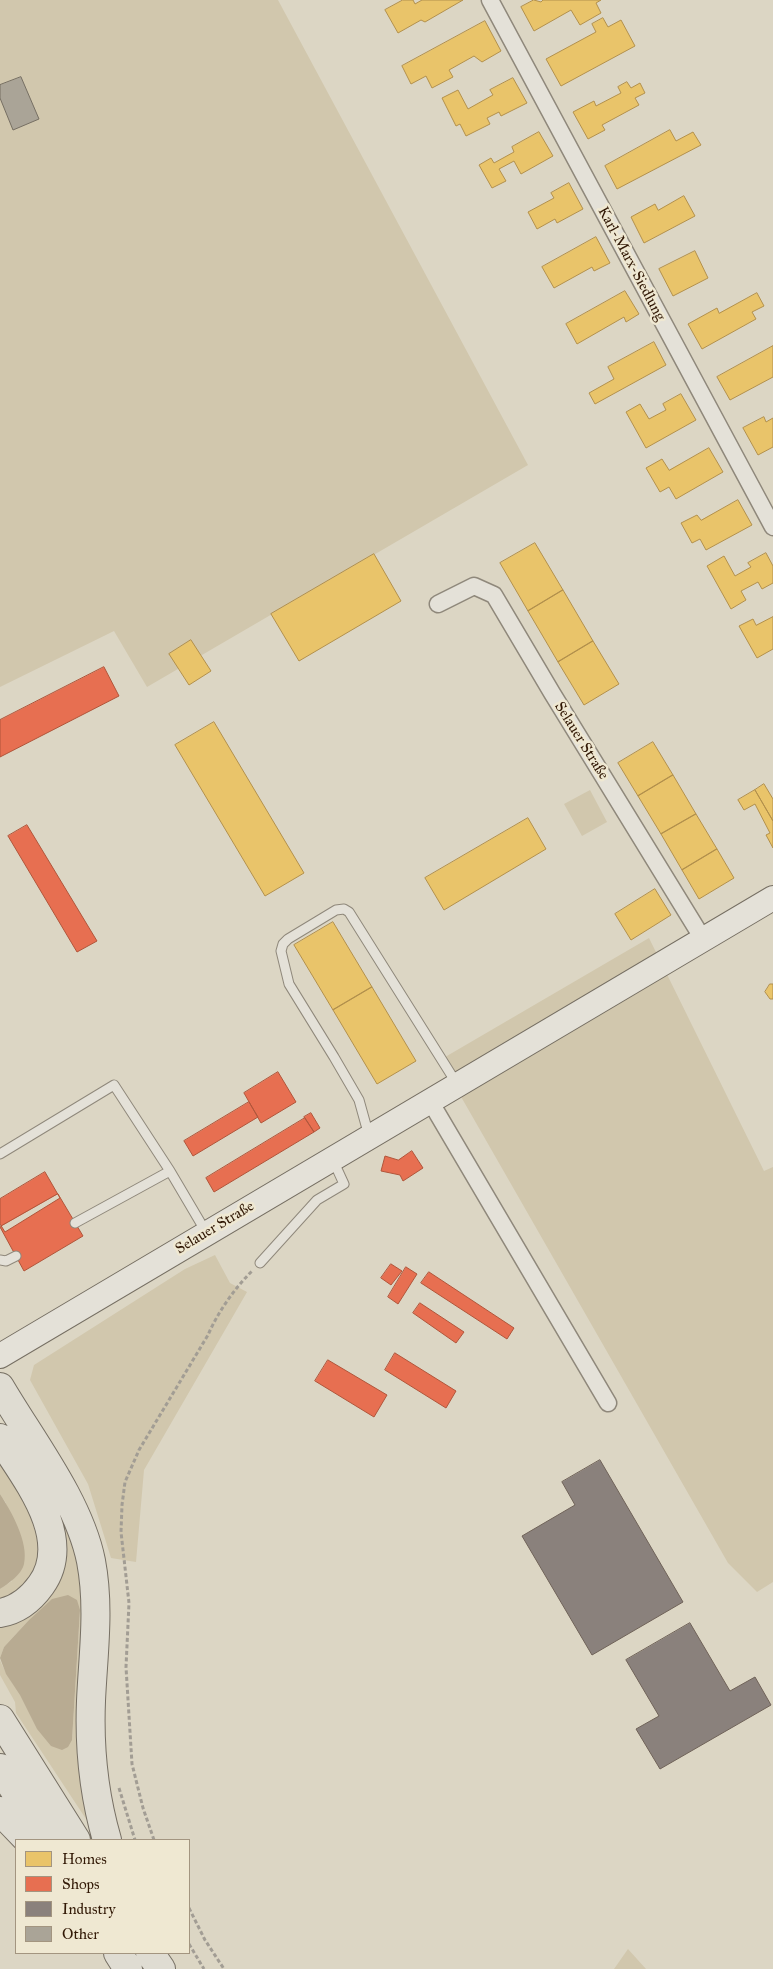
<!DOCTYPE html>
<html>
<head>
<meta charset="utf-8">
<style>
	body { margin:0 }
	#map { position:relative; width:773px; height:1969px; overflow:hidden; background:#dcd6c4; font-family:"IM FELL Great Primer",serif }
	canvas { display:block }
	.legend { position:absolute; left:15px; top:1839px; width:175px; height:115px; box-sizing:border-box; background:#efe8d2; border:1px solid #a39580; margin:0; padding:6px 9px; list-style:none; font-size:15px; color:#311805 }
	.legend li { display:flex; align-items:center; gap:10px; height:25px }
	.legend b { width:25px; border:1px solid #a39580 }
</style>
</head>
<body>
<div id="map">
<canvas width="773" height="1969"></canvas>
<ul class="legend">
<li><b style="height:14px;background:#e9c46a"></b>Homes</li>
<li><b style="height:14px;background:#e76f51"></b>Shops</li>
<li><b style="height:14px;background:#8a817c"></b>Industry</li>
<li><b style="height:14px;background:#aaa497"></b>Other</li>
</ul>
</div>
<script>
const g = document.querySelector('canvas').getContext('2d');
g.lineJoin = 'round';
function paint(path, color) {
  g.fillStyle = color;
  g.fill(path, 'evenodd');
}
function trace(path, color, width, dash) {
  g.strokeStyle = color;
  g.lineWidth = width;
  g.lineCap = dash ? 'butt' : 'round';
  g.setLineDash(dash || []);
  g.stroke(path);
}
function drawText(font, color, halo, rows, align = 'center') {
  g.font = font + ' "IM FELL Great Primer",serif';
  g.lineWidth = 5;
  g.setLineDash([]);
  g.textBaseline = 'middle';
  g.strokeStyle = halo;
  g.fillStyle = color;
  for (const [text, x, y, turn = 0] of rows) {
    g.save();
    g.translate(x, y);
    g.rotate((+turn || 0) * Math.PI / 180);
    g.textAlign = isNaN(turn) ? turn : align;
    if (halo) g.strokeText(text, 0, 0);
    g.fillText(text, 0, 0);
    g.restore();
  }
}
const green = new Path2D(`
	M0,0H278L528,465L147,687L114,631L0,687Z
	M590,790L607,822L582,836L564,804Z
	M649,938L764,1171L773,1167V1582L757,1592L728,1563L440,1060Z
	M215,1255L230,1283L247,1292L144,1470L136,1562L111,1558L88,1484L30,1380L34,1365L185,1269Z
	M0,1460C26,1506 70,1568 0,1600V1589L12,1581L6,1503L0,1494Z
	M53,1499C68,1527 79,1555 83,1586L77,1749L83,1796L92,1828L16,1713L15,1702L0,1675V1660C14,1696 44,1715 72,1740L80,1610L28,1621L4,1647L0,1658V1625L23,1616Z
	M628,1949L646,1969H614Z`);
const water = new Path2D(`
	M0,1494C11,1511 29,1542 24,1564C22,1574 8,1584 0,1589Z
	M68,1595L77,1600L80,1610L72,1740L68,1747L62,1750L51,1746L37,1729L20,1695L6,1674L0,1658L4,1647L28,1621L52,1599Z`);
const homes = new Path2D(`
	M403,0H413L415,4L422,0H463L425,22L421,20L398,33L385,10Z
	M534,0L541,2L543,0H601L596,3L601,13L580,25L571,10L534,31L521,7Z
	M603,18L608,27L621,20L635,46L561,86L546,59L596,32L592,24Z
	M485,21L501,51L482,62L474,56L449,70L453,77L432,88L426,76L411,84L402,66Z
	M513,78L527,103L501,116L499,112L487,118L490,124L466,136L460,124L456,126L442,98L458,90L468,109L493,95L490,90Z
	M627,82L631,88L640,83L645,93L635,98L639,105L602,125L605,130L588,139L573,112L594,101L596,106L621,93L618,87Z
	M670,130L676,141L693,132L701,145L617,189L605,166Z
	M539,132L553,156L521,174L514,161L499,169L506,181L492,188L479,165L491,158L494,163L514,152L512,147Z
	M569,183L583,209L557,223L555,219L537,229L528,212L554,198L551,193Z
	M684,196L695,216L644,243L631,217L655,204L658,210Z
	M596,237L610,263L594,271L592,267L554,288L542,267Z
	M695,251L708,278L673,296L659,269Z
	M625,291L639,314L626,322L624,317L577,344L566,324Z
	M757,293L764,306L752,312L756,319L702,349L688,324L717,308L719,313Z
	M654,342L666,365L595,404L589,393L614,379L608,367Z
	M773,346V377L730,400L717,377Z
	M681,394L696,420L646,448L626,412L640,404L649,419L666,410L663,404Z
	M764,417L766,422L773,418V447L758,455L743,428Z
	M709,448L723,472L676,499L669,487L660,492L646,468L662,459L669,470Z
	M738,500L752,525L706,550L700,539L692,543L681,523L697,515L701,520Z
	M535,543L563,590L528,611L500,563Z
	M766,553L773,566V583L762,589L758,582L741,591L746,600L731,609L707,566L724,556L735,576L751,567L748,563Z
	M374,554L401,601L299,661L271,614Z
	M563,590L593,641L558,662L528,611Z
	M773,617V649L757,658L739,626L753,619L756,625Z
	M191,640L211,671L189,685L169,654Z
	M593,641L619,684L584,705L558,662Z
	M214,722L304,873L265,896L175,745Z
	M653,742L673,775L638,796L618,763Z
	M673,775L696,814L661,834L638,796Z
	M764,784L773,799V821L755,790Z
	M755,790L773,821V848L766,835L770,833L755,804L744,810L738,800Z
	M696,814L717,849L682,870L661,834Z
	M528,818L546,849L444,910L425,878Z
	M717,849L734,878L699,899L682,870Z
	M655,889L671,915L631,940L615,914Z
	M333,922L372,987L333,1010L294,945Z
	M770,984H773V999H770L765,992Z
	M372,987L416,1061L377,1084L333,1010Z`);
const shops = new Path2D(`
	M104,667L119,696L0,757V720Z
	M27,825L97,941L77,952L8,836Z
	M278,1072L296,1102L261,1123L244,1093Z
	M249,1102L258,1117L193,1156L184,1141Z
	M311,1113L320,1128L314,1132L304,1117Z
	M305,1118L314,1132L214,1192L206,1178Z
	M412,1151L423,1168L403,1181L400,1175L381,1171L385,1156L398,1160Z
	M45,1172L60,1198L5,1232L0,1224V1199Z
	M58,1194L83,1236L24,1271L0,1227Z
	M391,1264L402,1271L391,1285L381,1278Z
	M406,1267L417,1274L398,1304L388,1297Z
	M429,1272L514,1328L507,1339L421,1283Z
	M420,1303L464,1332L456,1343L413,1313Z
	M395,1353L456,1391L446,1408L385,1370Z
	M328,1360L387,1395L374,1417L315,1381Z`);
const industry = new Path2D(`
	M600,1460L683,1602L592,1655L522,1536L575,1505L562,1482Z
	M690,1623L730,1691L755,1677L771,1705L660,1769L636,1729L659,1716L626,1660Z`);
const building = new Path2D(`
	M21,77L39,119L13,130L0,98V85Z`);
const path = new Path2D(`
	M119,1788L135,1840
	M154,1840L143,1808L132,1764L126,1667L129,1603L121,1532L122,1505L125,1482L139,1450L208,1335C218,1312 234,1289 252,1271
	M189,1908L205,1940L224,1969
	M189,1944L204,1969`);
const lane = new Path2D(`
	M369,1136L359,1100L334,1057L289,984L281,951L283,944L288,939L336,910L344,909L349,912L457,1084
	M0,1154L114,1085L170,1171
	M75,1223L170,1171L206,1232
	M0,1260L6,1261L16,1256
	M260,1263L317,1200L344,1184L333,1160`);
const street = new Path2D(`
	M490,0L773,527
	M438,604L474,586L494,595L552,693L703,939
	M430,1101L608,1403`);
const secondary = new Path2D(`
	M0,1356L773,898`);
const highway = new Path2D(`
	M0,1387C31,1440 79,1501 91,1561C100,1608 93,1655 91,1701C89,1749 94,1795 107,1840
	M0,1438C25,1478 75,1538 41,1585C31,1599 17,1610 0,1613
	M0,1719L76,1840
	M0,1768L47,1840
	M0,1811L28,1840
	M118,1953L128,1969
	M150,1953L161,1969`);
const streetNames = [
	["Karl-Marx-Siedlung",631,264,62],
	["Selauer Straße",581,741,58],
	["Selauer Straße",215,1228,-31]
];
paint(green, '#d1c7ad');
paint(water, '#b8ab92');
paint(homes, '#e9c46a');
trace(homes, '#b2904c', 1);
paint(shops, '#e76f51');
trace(shops, '#b0553a', 1);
paint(industry, '#8a817c');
trace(industry, '#6f6258', 1);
paint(building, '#aaa497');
trace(building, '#766f63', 1);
trace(lane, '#8f887b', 11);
trace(street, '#8f887b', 19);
trace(secondary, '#766f63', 26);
trace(highway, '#766f63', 30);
trace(path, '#a29d94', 3, [4, 2.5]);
trace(lane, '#e4e1d8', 9);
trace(street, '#e4e1d8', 16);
trace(secondary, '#e4e1d8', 24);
trace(highway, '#dfdcd2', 28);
drawText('15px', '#311805', '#efe8d2', streetNames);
</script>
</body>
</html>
